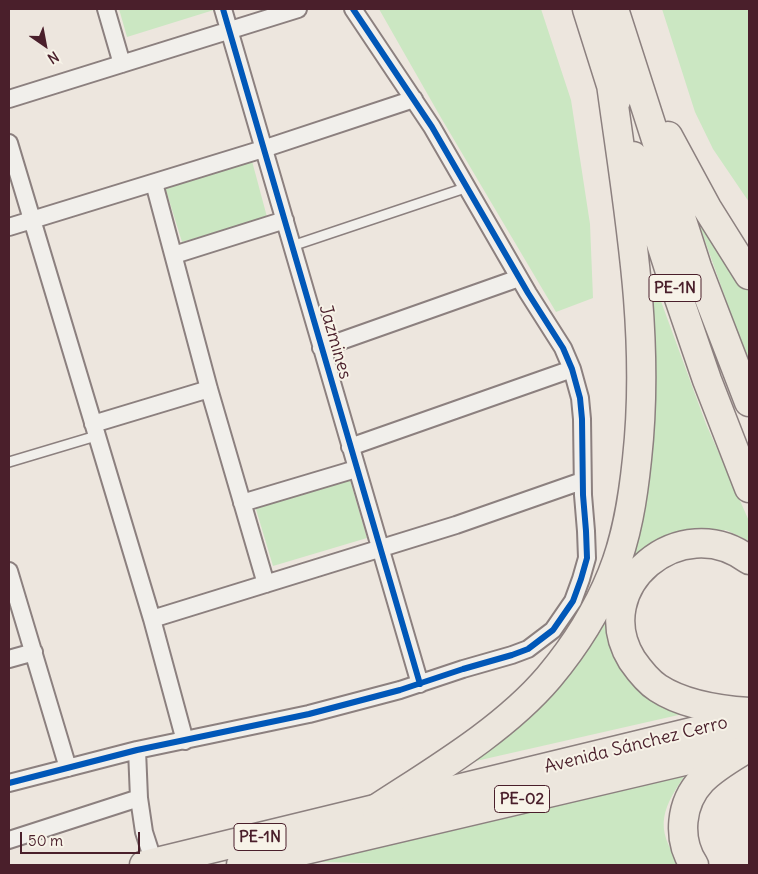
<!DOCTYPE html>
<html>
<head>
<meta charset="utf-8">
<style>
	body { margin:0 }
	#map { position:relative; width:758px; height:874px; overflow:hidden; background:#ede6de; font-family:Delius,sans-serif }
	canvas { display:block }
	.frame { position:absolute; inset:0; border:10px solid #4a1f2b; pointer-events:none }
	.north { position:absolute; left:20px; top:20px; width:50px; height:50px; -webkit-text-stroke:4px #f7f3e8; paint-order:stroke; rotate:147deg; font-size:14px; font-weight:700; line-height:20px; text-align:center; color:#4a1f2b }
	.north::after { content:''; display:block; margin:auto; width:18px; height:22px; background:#4a1f2b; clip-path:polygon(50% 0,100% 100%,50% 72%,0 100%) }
	.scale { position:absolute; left:20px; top:832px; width:120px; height:22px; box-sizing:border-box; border:2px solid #4a1f2b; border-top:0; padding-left:6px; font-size:15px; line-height:18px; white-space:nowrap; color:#4a1f2b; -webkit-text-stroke:4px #f7f3e8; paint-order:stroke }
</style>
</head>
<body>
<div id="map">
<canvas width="758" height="874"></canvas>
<div class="frame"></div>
<div class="north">N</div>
<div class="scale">50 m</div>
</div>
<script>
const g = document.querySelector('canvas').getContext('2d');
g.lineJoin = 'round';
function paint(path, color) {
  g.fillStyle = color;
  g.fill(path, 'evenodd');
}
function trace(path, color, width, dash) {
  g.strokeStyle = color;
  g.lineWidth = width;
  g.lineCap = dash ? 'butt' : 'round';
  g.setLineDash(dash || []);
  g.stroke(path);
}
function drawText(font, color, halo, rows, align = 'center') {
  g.font = font + ' Delius,sans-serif';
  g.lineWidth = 4;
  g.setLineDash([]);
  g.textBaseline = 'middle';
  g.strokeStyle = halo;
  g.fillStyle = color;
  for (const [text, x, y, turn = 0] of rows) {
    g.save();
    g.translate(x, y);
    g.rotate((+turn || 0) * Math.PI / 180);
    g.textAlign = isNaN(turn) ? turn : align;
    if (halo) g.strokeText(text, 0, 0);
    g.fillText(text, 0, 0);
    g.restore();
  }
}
const green = new Path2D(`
	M119,9H217L127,37Z
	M379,9H541L571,100L590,224L593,298L556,312L440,116Z
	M662,9H749V202L713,149L695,112Z
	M252,161L267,217L182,242L165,187Z
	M693,207L749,291V365Z
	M644,255L706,424L749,521V541L726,530L694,531L621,579Z
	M349,477L367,538L273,566L255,506Z
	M611,604L609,620L696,711L454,766Z
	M688,771C663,807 652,827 681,865H445L320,862Z`);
const service = new Path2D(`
	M292,246L468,187
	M9,462L96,436`);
const minor = new Path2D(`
	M106,9L122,64
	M223,9L420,684
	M9,99L298,9
	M9,143L152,619L185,741
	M154,183L209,389L266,584
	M9,227L263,149L414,99
	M174,255L285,220
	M321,348L519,278
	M93,424L209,389
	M350,447L572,369
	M242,503L356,469
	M9,571L68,768
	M152,619L456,525L582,481
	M9,659L34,652
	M137,750L139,798L144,832L154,863
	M9,783L137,750L309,714L400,690L463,669L512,655L528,649L553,630L573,601L581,579L587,558L586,531L583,495L582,419L580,398L572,369L563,348L528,293L432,127L353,9
	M9,840L139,798`);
const trunk = new Path2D(`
	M144,865L749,718
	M241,865L748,746`);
const motorway = new Path2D(`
	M587,9L616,101
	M614,9L697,267L749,402
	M668,136L707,208L749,275
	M633,156L671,275L707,380L749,488
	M749,560C681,508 587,587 632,660C639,670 647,681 658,688C684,705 719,710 749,712
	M376,809C434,771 504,730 549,677C575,646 597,611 612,574C627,537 633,498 637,459C651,333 628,209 611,84
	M694,865C677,839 680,803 702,780C716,766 733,757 749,747`);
const cycleway = new Path2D(`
	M223,9L420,684
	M9,783L137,750L309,714L400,690L463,669L512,655L528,649L553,630L573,601L581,579L587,558L586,531L583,495L582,419L580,398L572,369L563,348L528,293L432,127L353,9`);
const shields = [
	[675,288,52],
	[522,799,55],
	[260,837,52]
];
const shieldNames = [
	["PE-1N",675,288],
	["PE-02",522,799],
	["PE-1N",260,837]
];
const streetNames = [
	["Jazmines",335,342,74],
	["Avenida Sánchez Cerro",636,745,-14]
];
paint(green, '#cbe7c2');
trace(service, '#8c807f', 12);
trace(minor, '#8c807f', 20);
trace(trunk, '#8c807f', 31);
trace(motorway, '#8c807f', 31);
trace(service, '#f1efeb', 9);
trace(minor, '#f1efeb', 16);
trace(trunk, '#ece6dd', 28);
trace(motorway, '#ece6dd', 28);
trace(cycleway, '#0057b8', 6);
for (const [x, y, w] of shields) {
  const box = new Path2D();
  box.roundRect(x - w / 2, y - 13.5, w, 27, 4);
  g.fillStyle = '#f7f3e8';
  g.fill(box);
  trace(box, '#4a1f2b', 1);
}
drawText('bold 16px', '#4a1f2b', null, shieldNames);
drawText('18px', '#4a1f2b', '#f7f3e8', streetNames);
</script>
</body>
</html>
